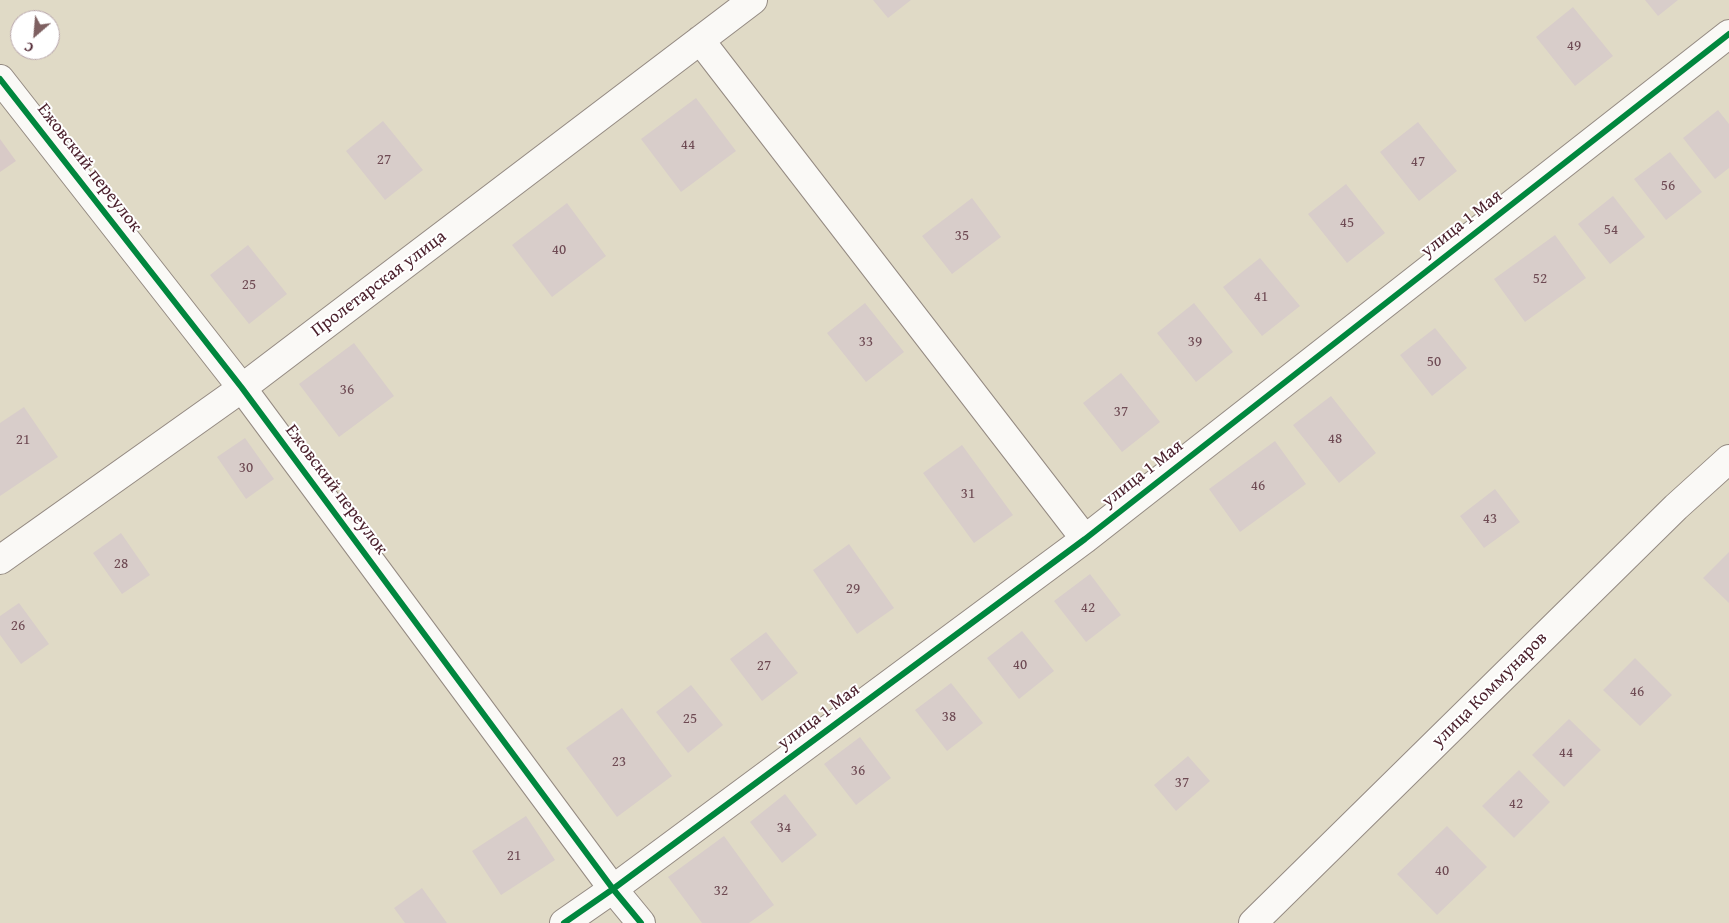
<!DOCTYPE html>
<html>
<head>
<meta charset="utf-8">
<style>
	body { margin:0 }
	#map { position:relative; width:1729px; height:923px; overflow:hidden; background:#e0dac6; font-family:"Gentium Book Plus",serif }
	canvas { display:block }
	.north { position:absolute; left:10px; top:10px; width:50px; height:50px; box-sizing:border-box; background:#fff; border:1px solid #b7a5aa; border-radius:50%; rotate:207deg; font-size:14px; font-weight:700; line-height:20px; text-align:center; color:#4a1f2b }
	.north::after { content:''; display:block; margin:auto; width:18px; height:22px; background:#7e6061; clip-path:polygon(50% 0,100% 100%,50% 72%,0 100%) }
</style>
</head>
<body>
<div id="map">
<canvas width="1729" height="923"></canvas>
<div class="north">С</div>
</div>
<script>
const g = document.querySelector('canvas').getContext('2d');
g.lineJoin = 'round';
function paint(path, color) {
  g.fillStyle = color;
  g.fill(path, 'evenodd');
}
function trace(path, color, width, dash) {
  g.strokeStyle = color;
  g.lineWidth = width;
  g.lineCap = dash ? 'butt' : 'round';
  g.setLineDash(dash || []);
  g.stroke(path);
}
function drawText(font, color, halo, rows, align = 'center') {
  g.font = font + ' "Gentium Book Plus",serif';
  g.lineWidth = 4;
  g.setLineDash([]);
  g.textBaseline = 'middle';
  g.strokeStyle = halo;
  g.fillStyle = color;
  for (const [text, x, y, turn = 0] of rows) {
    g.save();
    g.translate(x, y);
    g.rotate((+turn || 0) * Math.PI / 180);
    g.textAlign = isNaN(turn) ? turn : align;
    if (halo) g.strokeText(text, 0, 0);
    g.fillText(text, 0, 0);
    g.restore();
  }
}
const industrial = new Path2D(`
	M0,139L16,161L0,172Z`);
const building = new Path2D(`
	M873,0H911L888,18Z
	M1645,0H1678L1658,16Z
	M1573,7L1613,56L1575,86L1536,37Z
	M696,98L736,151L681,192L641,139Z
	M1718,110L1729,124V168L1715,179L1683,138Z
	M383,121L423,170L385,200L346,151Z
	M1418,122L1457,171L1419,201L1380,152Z
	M1670,152L1702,192L1666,220L1634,179Z
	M1346,184L1385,233L1347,263L1308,214Z
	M1613,196L1645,237L1610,264L1578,224Z
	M972,198L1001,237L952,274L922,236Z
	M567,203L606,256L552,297L512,245Z
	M1555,235L1586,278L1525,322L1494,279Z
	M248,245L287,294L249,324L210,275Z
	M1260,258L1300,306L1262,336L1223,287Z
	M865,303L904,352L866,382L827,333Z
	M1194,303L1233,352L1196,382L1157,333Z
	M1435,328L1467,368L1432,396L1400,355Z
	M354,343L394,396L339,437L299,384Z
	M1121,373L1160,422L1122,452L1083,403Z
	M1331,396L1376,453L1339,483L1293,425Z
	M24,407L58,457L0,496V423Z
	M245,438L274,479L246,499L217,457Z
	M1275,441L1306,484L1240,532L1209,489Z
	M962,445L1013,515L974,543L923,473Z
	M1495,489L1520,522L1484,548L1460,516Z
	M121,533L150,575L122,594L93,553Z
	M849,544L894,608L857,634L813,570Z
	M1729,552V603L1703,578Z
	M1090,574L1121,615L1086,642L1054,601Z
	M19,603L49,644L21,664L0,635V616Z
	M1022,631L1054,671L1019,699L987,658Z
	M766,632L798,673L762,701L730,659Z
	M1635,658L1672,695L1640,726L1603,690Z
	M951,683L983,723L947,751L915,710Z
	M691,685L723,725L688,753L656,712Z
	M622,708L672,776L617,817L566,748Z
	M1569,719L1601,750L1564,787L1532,755Z
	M860,737L891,778L856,805L824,764Z
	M1188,756L1210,781L1176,811L1154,785Z
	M1519,770L1550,802L1514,838L1482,806Z
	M785,794L817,835L782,863L750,822Z
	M526,816L555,860L501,895L472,851Z
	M1447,826L1487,867L1437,915L1397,874Z
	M724,836L774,905L749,923H702L668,877Z
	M422,888L447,923H405L394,908Z`);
const minor = new Path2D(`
	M700,40L1085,539
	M0,79L242,388L613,889L641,923
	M0,560L242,388L753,0
	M564,923L613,889L1085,539L1729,34`);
const secondary = new Path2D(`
	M1253,923L1676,507L1729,459`);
const cycleway = new Path2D(`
	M0,79L242,388L613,889L641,923
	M564,923L613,889L1085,539L1729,34`);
const numberNames = [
	["49",1574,46],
	["44",688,145],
	["27",384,160],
	["47",1418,162],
	["56",1668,186],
	["45",1347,223],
	["54",1611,230],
	["35",962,236],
	["40",559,250],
	["52",1540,279],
	["25",249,285],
	["41",1261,297],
	["33",866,342],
	["39",1195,342],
	["50",1434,362],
	["36",347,390],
	["37",1121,412],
	["48",1335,439],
	["21",23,440],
	["30",246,468],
	["46",1258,486],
	["31",968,494],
	["43",1490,519],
	["28",121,564],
	["29",853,589],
	["42",1088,608],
	["26",18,626],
	["40",1020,665],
	["27",764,666],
	["46",1637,692],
	["38",949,717],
	["25",690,719],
	["44",1566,753],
	["23",619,762],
	["36",858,771],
	["37",1182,783],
	["42",1516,804],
	["34",784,828],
	["21",514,856],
	["40",1442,871],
	["32",721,891]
];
const streetNames = [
	["Ежовский переулок",89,168,52],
	["улица 1 Мая",1462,224,-38],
	["Пролетарская улица",379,284,-37],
	["улица 1 Мая",1143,474,-38],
	["Ежовский переулок",336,490,53],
	["улица Коммунаров",1490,690,-45],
	["улица 1 Мая",819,717,-37]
];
paint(industrial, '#d8cac7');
paint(building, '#d8cdca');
trace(minor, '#948a82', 30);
trace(secondary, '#948a82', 30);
trace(minor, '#faf9f6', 28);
trace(secondary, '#faf9f6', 28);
trace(cycleway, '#00873e', 6);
drawText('15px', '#6e4a53', null, numberNames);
drawText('18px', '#4a1f2b', '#fff', streetNames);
</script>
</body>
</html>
